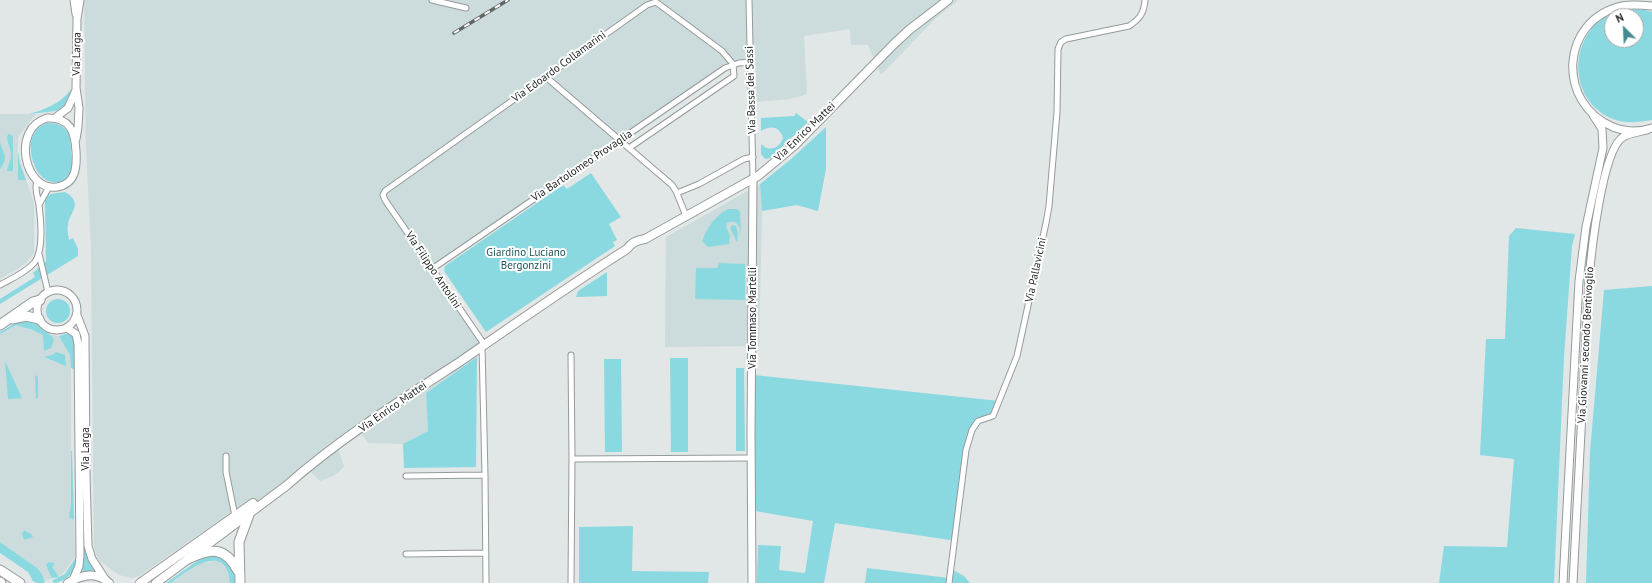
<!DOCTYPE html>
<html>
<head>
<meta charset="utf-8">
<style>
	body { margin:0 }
	#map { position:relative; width:1652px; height:583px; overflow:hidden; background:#e1e6e7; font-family:"PT Sans",sans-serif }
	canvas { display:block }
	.north { position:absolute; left:1604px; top:8px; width:40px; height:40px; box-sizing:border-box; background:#fff; border:1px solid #a7a9a9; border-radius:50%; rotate:336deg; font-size:11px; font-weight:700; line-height:16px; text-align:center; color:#242727 }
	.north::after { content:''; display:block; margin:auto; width:14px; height:18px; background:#448b91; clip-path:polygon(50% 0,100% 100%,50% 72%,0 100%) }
</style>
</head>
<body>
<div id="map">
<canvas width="1652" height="583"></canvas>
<div class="north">N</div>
</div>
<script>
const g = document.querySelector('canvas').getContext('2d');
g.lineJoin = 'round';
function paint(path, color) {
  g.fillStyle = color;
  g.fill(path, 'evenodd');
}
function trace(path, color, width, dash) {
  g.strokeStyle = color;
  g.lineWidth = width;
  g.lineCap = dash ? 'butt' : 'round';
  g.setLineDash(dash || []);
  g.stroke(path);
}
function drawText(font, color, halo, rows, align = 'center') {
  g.font = font + ' "PT Sans",sans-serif';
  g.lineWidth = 4;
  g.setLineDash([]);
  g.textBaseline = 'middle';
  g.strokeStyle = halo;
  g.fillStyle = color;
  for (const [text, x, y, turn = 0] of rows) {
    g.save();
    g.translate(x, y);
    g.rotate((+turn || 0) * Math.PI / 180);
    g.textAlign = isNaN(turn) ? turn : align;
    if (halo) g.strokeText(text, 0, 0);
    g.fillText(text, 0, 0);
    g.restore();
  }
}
const built = new Path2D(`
	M84,0H958L936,18L881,75L868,45H851L850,29L804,36L807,94L790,99L754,102L753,65L739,61L433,270L486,344L477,357L426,393L428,431L403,444L368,443L362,434L338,449L344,466L339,472L333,476L320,481L311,472L254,515L244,503L139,576L132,578L119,575L109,568L98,559L94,548L91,248L86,148Z
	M0,114H36L20,134L18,138V152L20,163L34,203V253L25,264L0,279Z
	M760,184L762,211L759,346L665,347L666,237Z
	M16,325L39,333L59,336L69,351L71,360V451H72L75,556L66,570L61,575L44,581L42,574L37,568L0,542V334Z
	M215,561H219L226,567L230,577V583H171L191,569L203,563Z`);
const green = new Path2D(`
	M1627,9L1645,10L1652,12V120C1639,122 1626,124 1613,119C1575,104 1567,54 1595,25C1603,16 1615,13 1627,9ZM1612,16H1636V40H1612Z
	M71,89L67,104L56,111L29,114C44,110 62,103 71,89Z
	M796,113L808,122L770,158L765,159L761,154V144C769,152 779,149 783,138C780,126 770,125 761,131V118L794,116Z
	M47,123C69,123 71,136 71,154C72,160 73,166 70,172C60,191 39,181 34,164C28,148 29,130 47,123Z
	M826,127V169L818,211L797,205L762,211L760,184L790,160Z
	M0,128C0,131 0,137 0,141C2,153 10,156 0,169Z
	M9,134L13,136V171H7C8,165 11,161 11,155C11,148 7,143 7,136Z
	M18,152L20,163L26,180H18Z
	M591,173L621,217L609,224L617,240L613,242L615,246L486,332L444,271L445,266L563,185L567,189Z
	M65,192C84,203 70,212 68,224C67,229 68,235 69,240L73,238L78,249V256L0,304V299L35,277L33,273L46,261L45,199L50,194Z
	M728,209H737L740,212L741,238C740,228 739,218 727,223L726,226L730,236L729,244L708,247L702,241C708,226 714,217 728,209Z
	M732,225L736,226L738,234L737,242L730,228Z
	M1516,228L1575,234L1572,246L1564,357L1554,583H1439L1444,546L1507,547L1514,459L1480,455L1486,339H1505L1509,236Z
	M719,263L745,264V300L695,299L696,268H717Z
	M607,272V296L576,297L578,291Z
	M1652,286V583H1586L1590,452L1604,290Z
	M46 311a12 12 0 1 1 24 0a12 12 0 1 1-24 0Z
	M22,319L36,322C40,331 51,332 54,340L51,348L44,351L43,335L32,330L16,325L0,334V332Z
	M69,333L74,337L75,341V370L71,368L70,355L59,336Z
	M56,352L65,355L66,366L44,357L52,355Z
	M477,357L476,467L404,468L403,444L428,431L426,393Z
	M670,358H688V452H671Z
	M604,359H621L622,452H605Z
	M5,361L22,398L8,399Z
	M736,368H744L745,451H736Z
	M35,375L38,377V398L36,399Z
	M754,375L999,401L993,416L978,421L966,450L956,538L950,540L835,523L824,583H757L758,545L781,546L779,570L805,573L813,521L755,511L751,501Z
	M71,451H72L74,520L69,517L71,504Z
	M633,526L632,571L709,572L708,583H579V527Z
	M24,530L31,534L33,537L24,540L22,534Z
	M0,542L37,568L42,574L45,583H37L33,581L28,572L0,553Z
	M83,550H85L89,561L96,571H81L83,562Z
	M207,554L223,557L232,567L236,583H230C227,541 189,569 171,583H166Z
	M76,557C79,570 65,583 53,583V580L65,574Z
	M49,562L54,563V565L52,567L59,577L52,578L46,565Z
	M867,568L949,578V583H865Z
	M953,570L964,576L970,583H951Z`);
const street = new Path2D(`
	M432,0L466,8
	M749,0L753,179
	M546,77L672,185L676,191L686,216
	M677,193L699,184L744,159L753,157
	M40,203L49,187
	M39,254L48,292
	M432,269L725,68L739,63L751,62
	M0,285C11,279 25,273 34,263C44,251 41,221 39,205C38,197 34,190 37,181
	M484,344L385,200L383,195L385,191L647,5L656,2L722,51L733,64L734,76L629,148
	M482,346L485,475L486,583
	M571,355L572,459
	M226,456V472L235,516
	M406,476L485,475
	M406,554L486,553
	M571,583L572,459L751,458
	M949,583L966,450L972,430L978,421L993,416L1017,356L1046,223L1049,206L1057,112L1058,49L1061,42L1066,39L1129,26C1140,19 1144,13 1145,0`);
const secondary = new Path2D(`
	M74,0L76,14
	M1652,6C1642,5 1632,4 1622,6C1560,20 1556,103 1613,127C1625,132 1640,132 1652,128
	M47,118C70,117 75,132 76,151C77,167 76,184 57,187C24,192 11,128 47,118Z
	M55,118L68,108L76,90
	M76,139L78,127L79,108L76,88L77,19L80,0
	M37 310a20 20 0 1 1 40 0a20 20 0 1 1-40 0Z
	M77,315L85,336L86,475L88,546L92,559L105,579
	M67,328L76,334L78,344L80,556L79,566L73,580
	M752,583L751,433L753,179
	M1563,583L1579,281L1586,227L1603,148L1602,129L1593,115
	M1573,583L1589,281C1591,254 1602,150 1623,137C1629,133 1640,132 1647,130`);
const primary = new Path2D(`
	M68,583C81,575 97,571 109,583
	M140,583L253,503
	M156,583L286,486C339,439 401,400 461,361C516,323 570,285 627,249C631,243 637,240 645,239L758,176L795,145L893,45L909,30L948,0`);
const highway = new Path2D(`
	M12,319L26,316L39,319
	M0,325L33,302L40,300
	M188,559C211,548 225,546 238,571
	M0,570L20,583
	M0,582L1,583
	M240,583L239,542L250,512`);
const rail = new Path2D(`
	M454,33L508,0`);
const streetNames = [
	["Via Larga",77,54,-89],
	["Via Edoardo Collamarini",559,67,-36],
	["Via Bassa dei Sassi",751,90,-92],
	["Via Enrico Mattei",805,132,-44],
	["Via Bartolomeo Provaglia",582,166,-34],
	["Via Filippo Antolini",433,270,56],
	["Via Pallavicini",1036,270,-78],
	["Via Tommaso Martelli",753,318,-90],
	["Via Giovanni secondo Bentivoglio",1586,345,-87],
	["Via Enrico Mattei",393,407,-35],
	["Via Larga",86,449,-90]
];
const parkNames = [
	["Giardino Luciano",526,253],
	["Bergonzini",526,266]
];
paint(built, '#ccdbdb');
paint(green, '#8ad9e0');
trace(street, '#959a9b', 7);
trace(secondary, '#959a9b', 9);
trace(primary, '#959a9b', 10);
trace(highway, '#959a9b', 11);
trace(street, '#fff', 5);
trace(secondary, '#fff', 7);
trace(primary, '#fff', 8);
trace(highway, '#fff', 9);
trace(rail, '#626666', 3.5);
trace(rail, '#fff', 2, [6]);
drawText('11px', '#242727', '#fff', streetNames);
drawText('11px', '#19565b', '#fff', parkNames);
</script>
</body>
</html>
